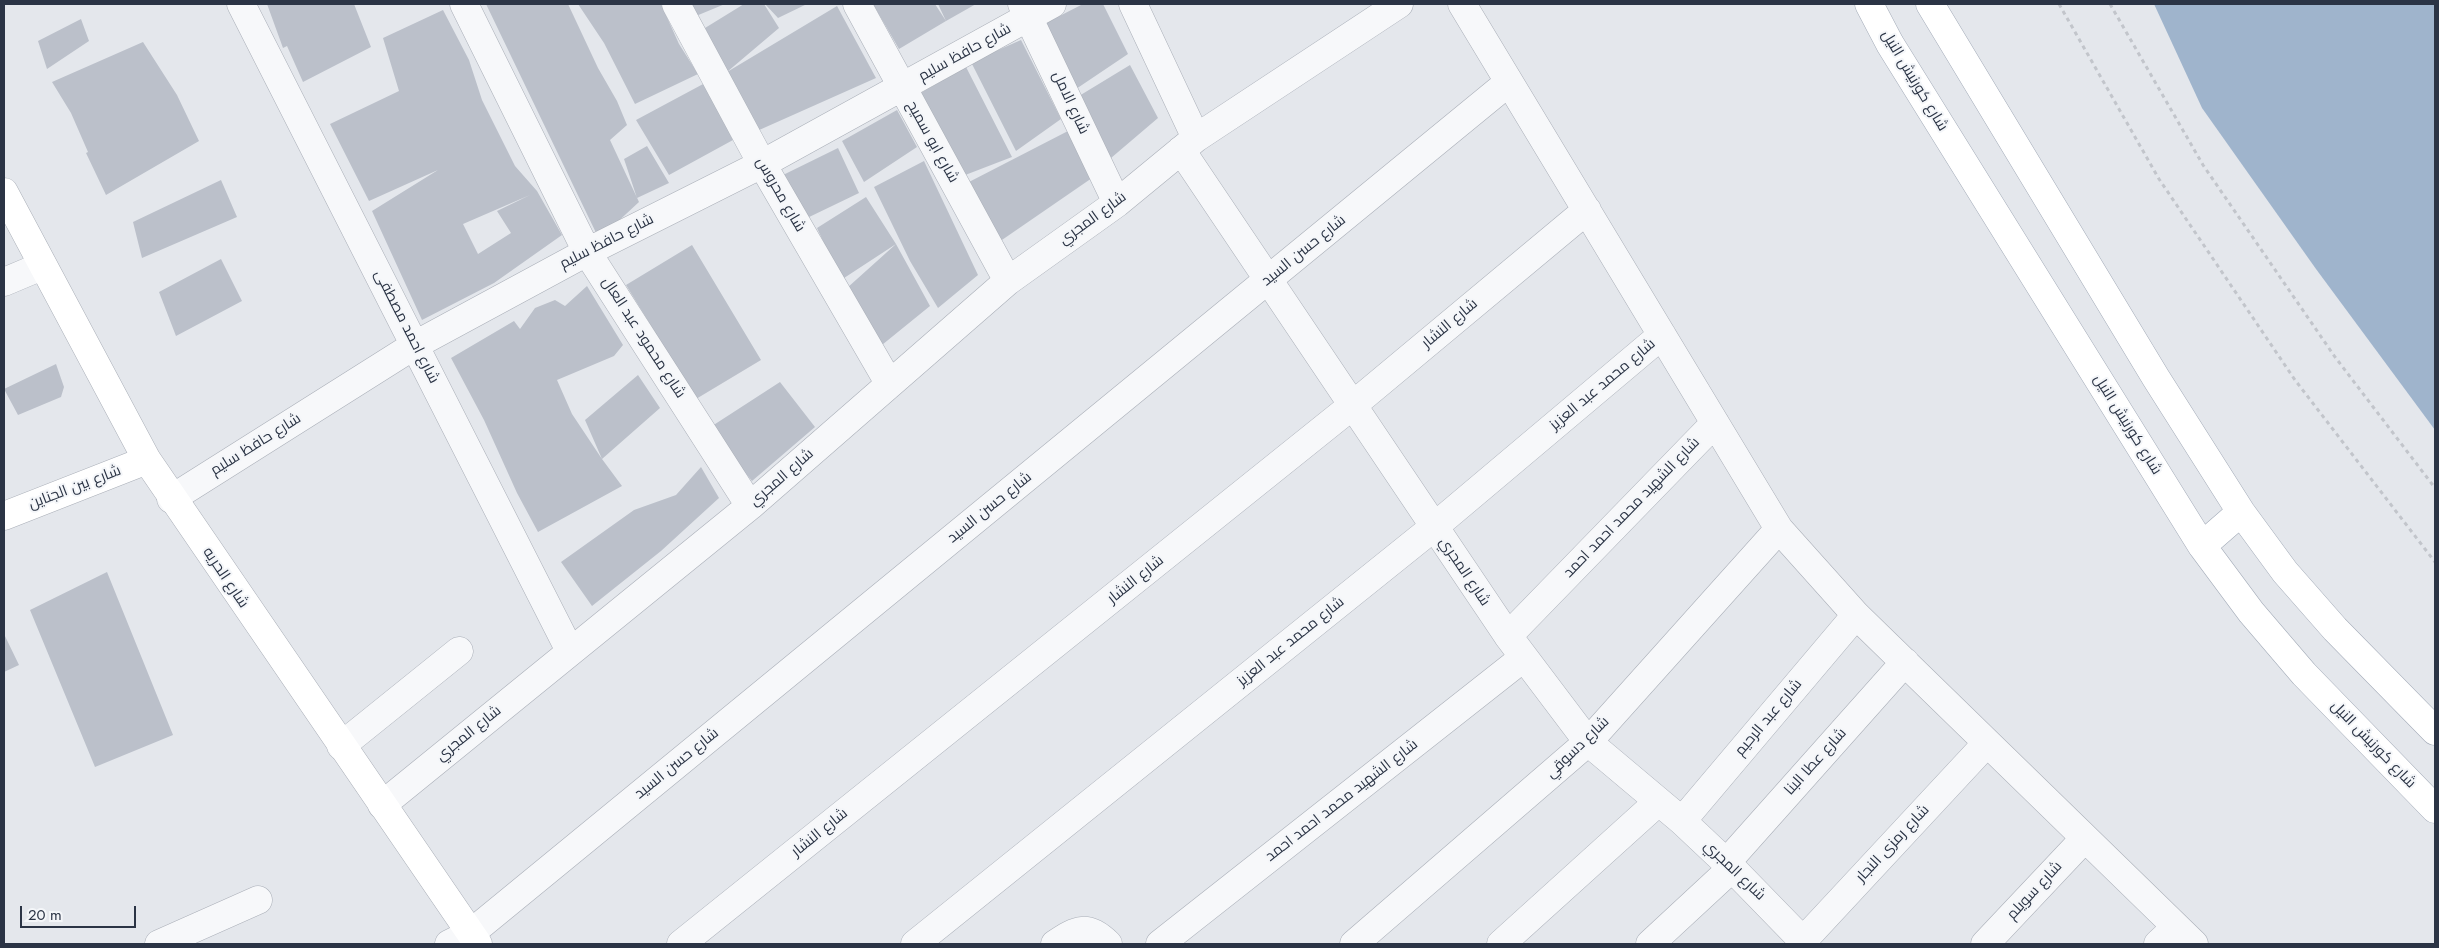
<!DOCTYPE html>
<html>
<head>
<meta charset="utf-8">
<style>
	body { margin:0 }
	#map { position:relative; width:2439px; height:948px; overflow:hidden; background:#e4e7ec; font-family:Jost,sans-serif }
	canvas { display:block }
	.frame { position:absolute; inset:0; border:5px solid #2b3445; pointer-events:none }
	.scale { position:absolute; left:20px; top:906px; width:116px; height:22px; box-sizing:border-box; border:2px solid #2b3445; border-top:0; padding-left:6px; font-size:15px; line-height:18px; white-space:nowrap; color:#2b3445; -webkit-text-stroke:4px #f4f6f9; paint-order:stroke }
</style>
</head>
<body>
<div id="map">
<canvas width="2439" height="948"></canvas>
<div class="frame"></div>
<div class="scale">20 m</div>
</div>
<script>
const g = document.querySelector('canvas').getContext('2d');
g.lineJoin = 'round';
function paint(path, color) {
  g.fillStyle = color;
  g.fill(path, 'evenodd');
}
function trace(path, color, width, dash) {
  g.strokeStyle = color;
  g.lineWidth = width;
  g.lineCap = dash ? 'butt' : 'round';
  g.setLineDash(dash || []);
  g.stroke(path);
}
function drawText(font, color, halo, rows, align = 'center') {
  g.font = font + ' Jost,Cairo,sans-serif';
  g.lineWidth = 4;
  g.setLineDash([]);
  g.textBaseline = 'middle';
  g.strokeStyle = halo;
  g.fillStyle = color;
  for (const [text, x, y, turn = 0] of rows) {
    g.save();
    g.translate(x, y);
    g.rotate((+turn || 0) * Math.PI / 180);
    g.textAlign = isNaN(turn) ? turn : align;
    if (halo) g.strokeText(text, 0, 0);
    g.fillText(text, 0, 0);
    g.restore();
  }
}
const water = new Path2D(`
	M2154,4H2435V430L2316,269L2202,108Z`);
const building = new Path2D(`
	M267,4H354L371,47L303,82L287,46L283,48Z
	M486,4H568L598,68L617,101L627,125L610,140L639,202L599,239Z
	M578,4H661L679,44L698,74L635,104L604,43Z
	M689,4H725L696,16Z
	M744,4H764L779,28L727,72L705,28Z
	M765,4H807L778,18Z
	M873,4H935L946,21L899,49Z
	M938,4H976L946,21Z
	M1083,4H1103L1128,54L1076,89L1042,25Z
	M837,6L876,78L757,131L727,72Z
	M443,10L469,60L482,100L515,166L537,191L562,235L494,283L422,320L372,211L438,170L369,201L330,124L399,91L383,38ZM530,195L497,211L511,233L478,254L463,224Z
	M81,19L89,41L47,69L38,41Z
	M1021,40L1061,119L1016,151L971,62Z
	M143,42L177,95L199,141L106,195L86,153L88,152L71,113L52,82Z
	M1130,65L1158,118L1111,158L1079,96Z
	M966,67L1012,157L960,177L919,94Z
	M705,83L733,140L669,175L636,120Z
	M897,110L917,147L864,182L842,141Z
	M1068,131L1092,178L999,242L969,182Z
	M647,146L669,183L637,198L624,159Z
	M838,148L859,193L805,219L783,175Z
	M924,161L978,275L938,308L910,261L874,187Z
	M221,180L237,217L142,258L133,222Z
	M866,197L896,244L930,306L877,349L847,288L896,244L841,280L817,228Z
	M692,245L761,360L696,399L626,285Z
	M221,259L242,301L176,336L159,292Z
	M587,286L623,345L614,356L557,380L572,414L602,459L585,420L638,375L660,408L602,459L622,486L538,532L517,493L484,420L451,358L514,321L520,329L535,308L555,300L565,306Z
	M56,364L64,387L61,397L18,415L4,389Z
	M780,382L815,427L752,481L709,428Z
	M701,467L719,498L661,551L592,606L561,562L634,510L676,495Z
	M107,572L173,735L95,767L30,610Z
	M4,634L19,665L4,672Z`);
const path = new Path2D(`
	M2059,4L2159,179L2295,380L2435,562
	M2110,4L2203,165L2335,357L2435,488`);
const street = new Path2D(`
	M241,4L570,651
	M464,4L587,252L750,506
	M676,4L762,164L889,383
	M857,4L1008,281
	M1022,4L1117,203
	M1133,4L1196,138
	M1462,4L1779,529L1856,615L2194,944
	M1181,150L1508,636L1588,742L1682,821L1732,868L1806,944
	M4,282L42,266
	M171,499L415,345L587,252L762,164L1052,4
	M1508,636L1715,423
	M341,746L459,651
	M382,805L750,506L1008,281L1117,203L1196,138L1399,4
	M1682,821L1856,615
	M1726,863L1905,662
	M159,944L258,900
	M449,944L471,933L1509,82
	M681,944L1353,405L1587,210
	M915,944L1434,527L1662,335
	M1055,944C1077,929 1088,924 1108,944
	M1160,944L1523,658
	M1354,944L1588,742L1779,529
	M1501,944L1658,802
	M1650,944L1732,868
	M1800,944L1986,744
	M1985,944L2085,838
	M2158,944L2176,927`);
const secondary = new Path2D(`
	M4,192L147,460L478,944
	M4,516L147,460`);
const primary = new Path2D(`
	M1869,4L1890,44L2202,546L2251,612L2304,674L2435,809
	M1930,4L2156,378L2241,512L2285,572L2335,629L2435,731
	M2202,546L2241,512`);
const streetNames = [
	["شارع حافظ سليم",965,53,-29],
	["شارع كورنيش النيل",1914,81,59],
	["شارع الامل",1070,103,65],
	["شارع ابو سميح",932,142,61],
	["شارع محروس",780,195,60],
	["شارع المجري",1093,219,-36],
	["شارع حافظ سليم",607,242,-27],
	["شارع حسن السيد",1304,251,-39],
	["شارع النشار",1450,324,-40],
	["شارع احمد مصطفى",406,327,63],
	["شارع محمود عبد العال",643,338,57],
	["شارع محمد عبد العزيز",1603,385,-40],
	["شارع كورنيش النيل",2127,425,58],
	["شارع حافظ سليم",256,445,-32],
	["شارع المجري",782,478,-41],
	["شارع بين الجناين",75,488,-21],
	["شارع حسن السيد",990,508,-39],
	["شارع الشهيد محمد احمد احمد",1632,508,-46],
	["شارع المجري",1464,572,56],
	["شارع الحريه",225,578,56],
	["شارع النشار",1136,580,-39],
	["شارع محمد عبد العزيز",1291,642,-39],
	["شارع عبد الرحيم",1769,718,-50],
	["شارع المجري",469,734,-39],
	["شارع كورنيش النيل",2373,745,46],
	["شارع دسوقي",1578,748,-44],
	["شارع عطا البنا",1816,762,-48],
	["شارع حسن السيد",677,764,-39],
	["شارع الشهيد محمد احمد احمد",1342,801,-38],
	["شارع النشار",820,833,-39],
	["شارع رمزى النجار",1893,844,-47],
	["شارع المجري",1734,871,44],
	["شارع سويلم",2035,891,-47]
];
paint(water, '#9fb4cc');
paint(building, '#bbc0ca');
trace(street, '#a9aeb7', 29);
trace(secondary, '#a9aeb7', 29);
trace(primary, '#a3abb8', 29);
trace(path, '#c2c5cb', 3, [4, 4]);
trace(street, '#f7f8fa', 28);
trace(secondary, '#fff', 28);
trace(primary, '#fff', 28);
drawText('15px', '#2b3445', '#f4f6f9', streetNames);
</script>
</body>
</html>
